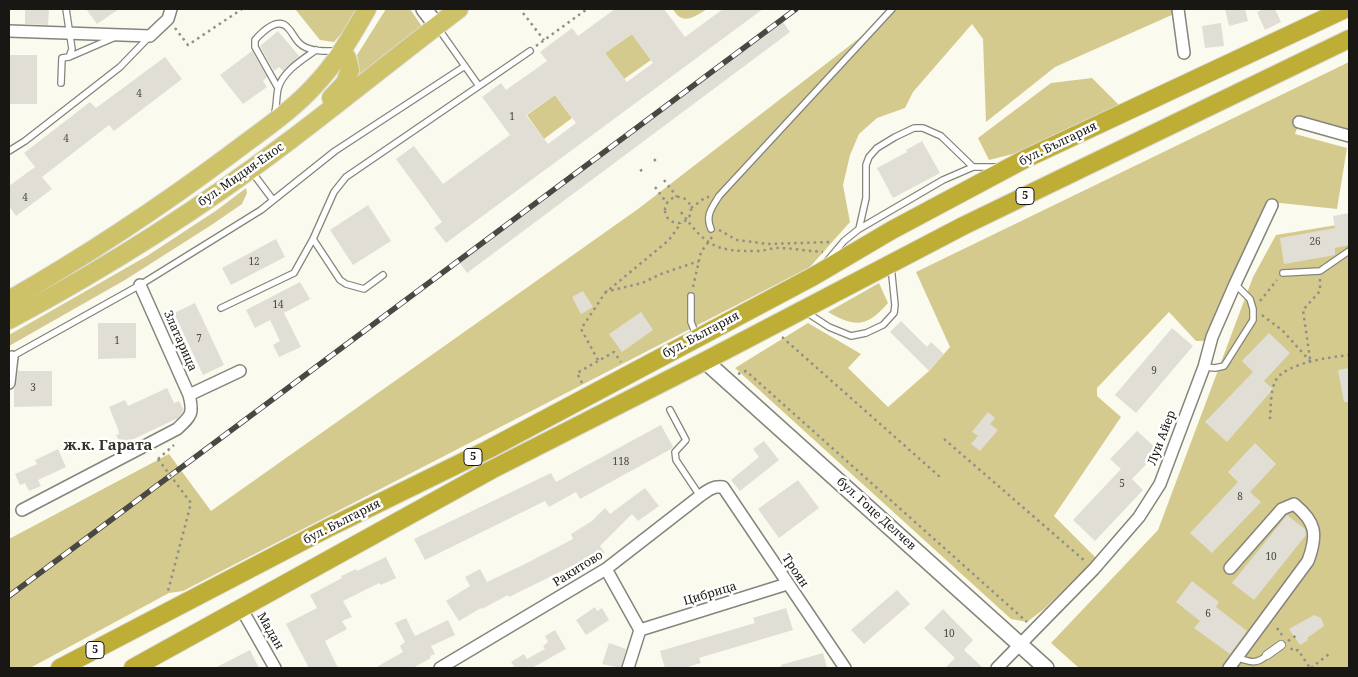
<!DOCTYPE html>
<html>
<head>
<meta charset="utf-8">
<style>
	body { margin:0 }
	#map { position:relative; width:1358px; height:677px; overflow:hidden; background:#fbfaef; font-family:"Noto Serif",serif }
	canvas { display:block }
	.frame { position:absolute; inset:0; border:10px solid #181713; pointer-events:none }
</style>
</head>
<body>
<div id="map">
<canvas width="1358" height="677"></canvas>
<div class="frame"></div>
</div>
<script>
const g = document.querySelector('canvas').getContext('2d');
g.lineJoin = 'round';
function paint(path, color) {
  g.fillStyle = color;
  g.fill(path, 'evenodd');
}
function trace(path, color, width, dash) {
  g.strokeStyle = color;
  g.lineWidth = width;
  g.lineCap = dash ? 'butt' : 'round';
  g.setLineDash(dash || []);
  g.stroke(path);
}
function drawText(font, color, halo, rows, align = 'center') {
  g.font = font + ' "Noto Serif",serif';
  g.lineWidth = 5;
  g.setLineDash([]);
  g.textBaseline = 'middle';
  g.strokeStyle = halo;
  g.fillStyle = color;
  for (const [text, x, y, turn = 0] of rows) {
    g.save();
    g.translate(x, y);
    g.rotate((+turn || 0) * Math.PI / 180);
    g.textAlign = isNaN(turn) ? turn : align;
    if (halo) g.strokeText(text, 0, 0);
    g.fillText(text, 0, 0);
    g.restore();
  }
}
const green = new Path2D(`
	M295,9H356L347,27L334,42L320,40Z
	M386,9H410L423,28L359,78V67L357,55Z
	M673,9H707C695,17 682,26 673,9Z
	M897,9H1173L1174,14L1055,67L986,122L983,39L972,24L913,92L905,108L877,118L859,134L850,155L843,185L850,222L810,267L183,591L169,593L30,668H9V539L169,454L211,511L638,209Z
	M632,34L651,60L624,79L605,53Z
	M1349,62V136L1299,123L1295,134L1347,148L1337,209L1271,202L1207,341H1196L1169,312L1097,388V396L1121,417L1054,516L1096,558L1044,609L1027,622L1011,619L735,368L808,323L861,354L848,368L888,407L929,371L950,347L916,272Z
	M1092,78L1119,105L1017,153L989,160L978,138L1051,83Z
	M555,95L572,118L544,139L527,115Z
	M246,188L247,193L242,204L213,224L125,280L9,346V335L147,256L217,210Z
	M1349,223V668H1079L1051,643L1158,530L1253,277L1276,235Z
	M879,283L888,303C867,327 856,328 828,312Z`);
const building = new Path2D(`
	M25,9H49L48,25L25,24Z
	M86,9H119L97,24Z
	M615,9H664L685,37L723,9H763L446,243L434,228L442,222L396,159L414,146L443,184L510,135L482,97L501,83L506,90L547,61L540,52L572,28L578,36ZM632,34L653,63L627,82L605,53ZM555,95L576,123L548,144L526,115Z
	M1225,9H1245L1248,21L1229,26Z
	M1264,9H1275L1281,22L1265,30L1257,12Z
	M783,22L790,32L467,273L460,263Z
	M1221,23L1224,46L1205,48L1202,26Z
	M278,31L299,56L283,71L279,67L274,71L260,46Z
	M252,51L267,77L263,81L267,87L243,104L220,75Z
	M9,55H37V104H9Z
	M165,57L182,79L114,131L109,125L42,177L52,189L16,216L9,206V186L35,167L24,153L90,102L96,108Z
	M922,141L940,173L893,198L877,168L907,152L906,150Z
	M368,205L391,241L353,265L330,230Z
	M1349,213V245L1335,248V255L1284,264L1280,238L1335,228L1333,216Z
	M276,239L285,257L231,285L222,268Z
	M300,282L310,299L284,313L301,347L279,357L273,345L280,341L270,320L255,328L246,310Z
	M583,291L593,307L581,314L572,297Z
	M195,303L224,365L203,375L174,313Z
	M641,312L653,330L622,352L609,334Z
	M901,321L927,347L931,342L944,354L929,371L890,332Z
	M98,323H136V358L98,359Z
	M1172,328L1193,346L1136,413L1115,395Z
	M1269,333L1290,353L1264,381L1273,389L1227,442L1205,422L1253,372L1242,361Z
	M1349,368V402H1344L1338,370Z
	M18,371H52V406L14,407V389L16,384Z
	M167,388L174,403L179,401L184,410L182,413L178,418L121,445L116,435L119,434L118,429L109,407L125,400L128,406Z
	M988,412L995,418L990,424L998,430L980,451L971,444L978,436L972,432Z
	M661,425L673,447L671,449L580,499L576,492L549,507L545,501L425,560L414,539L551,473L556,482Z
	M1137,431L1159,451L1132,479L1143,490L1095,541L1073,520L1121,469L1110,459Z
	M764,441L779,460L740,491L731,480L759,457L753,449Z
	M1255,443L1276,464L1250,492L1261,502L1212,553L1190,533L1238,482L1228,472Z
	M58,449L66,467L38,480L41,486L29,491L25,483L20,485L15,474L37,464L35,460Z
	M798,480L819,508L779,538L758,509Z
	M645,488L659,506L638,521L632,514L600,546L605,553L588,563L586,559L509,597L508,595L482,609L481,608L459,621L446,601L470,586L465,577L480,569L487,582L523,565L573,539L571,534L592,521L605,508L610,514Z
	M1287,515L1305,529L1306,535L1254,600L1232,583Z
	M386,557L396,578L381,585L379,583L343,601L352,617L342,621L347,629L325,641L338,668H309L286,624L317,608L310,595L342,578L341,576L356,569L357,571Z
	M1192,581L1219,602L1216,607L1247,631L1230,654L1194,628L1200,621L1176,602Z
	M897,590L910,604L864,644L851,630Z
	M595,607L597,611L602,608L609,620L586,635L576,620Z
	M786,608L793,630L699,658L701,663L684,668H665L660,651L755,623L753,618Z
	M943,609L973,640L964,650L983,668H945L955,658L924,628Z
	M1314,615L1321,618L1324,626L1307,638L1308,640L1300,645L1289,629Z
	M406,618L415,636L448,620L455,635L431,646L435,654L430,656L431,658L413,668H375L403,652L400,646L405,642L395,623Z
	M555,630L566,649L532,668H511L514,666L511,662L524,654L527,659L545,649L543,646L548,642L545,636Z
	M609,643L626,649L621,668L602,664Z
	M250,650L259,668H215Z
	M823,653L827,668H781V665Z`);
const path = new Path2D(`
	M523,13L544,40
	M175,28L188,45L242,9
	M536,46L587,9
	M654,161L656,159
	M640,171L643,169
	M664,180L677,197
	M655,187L667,203
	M665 210a13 13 0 1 1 26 0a13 13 0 1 1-26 0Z
	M691,208L706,197H709
	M681,212C706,246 716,252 758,251C764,251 771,248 777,248C792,248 808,251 823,252
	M719,230L737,240L768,244L831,242
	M693,287L701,252L712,237
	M605,292L642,283L661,274L699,261
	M1260,301L1277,280
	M1262,315L1283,331L1310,361
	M782,337L940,477
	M1310,359L1303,310L1320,291V279
	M598,360L581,329L605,293L669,240L681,223
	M738,374L746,371L1027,622
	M582,383L577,373L614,352L621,362
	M1270,419C1271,408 1270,390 1276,380C1286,363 1331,357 1349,355
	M944,439L1085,561
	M158,459L174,445
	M1277,628L1282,635
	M1288,641L1297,635
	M1291,648L1293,651L1298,650L1310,668
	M1311,668L1329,654`);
const service = new Path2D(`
	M438,28L479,86L530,51
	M69,57L113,38
	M61,83L62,58L69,57L72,49L66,9
	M278,88L255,47V40C262,32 278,16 288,28C294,34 295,41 303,46C313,52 326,51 338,51
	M274,116C277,107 276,98 278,89C282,72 303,59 316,50
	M9,151L25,141L120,67L150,36
	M252,172L273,200
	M711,229C705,215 712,208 719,196L892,9
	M859,229L943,180L973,167
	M313,239L340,280L346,284L364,289L383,275
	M828,260L844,241L859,229L866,198V165L869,157L877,148L895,137L914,128H923L941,136L973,167H997
	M1283,273L1320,271L1349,251
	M691,296V322L696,335
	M221,308L294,273L313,239L334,192L346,177L479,86
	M806,312L829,327L851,336L866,333L883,325L894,313L895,305L891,266
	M11,357L140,285L261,210L335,151L465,66
	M1204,367L1215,368L1224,366L1253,320V309L1250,299L1235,284
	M670,410L686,440L675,452L676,460L700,496
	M1236,657C1249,662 1257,665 1267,655`);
const pedestrian = new Path2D(`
	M1267,655L1281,645`);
const minor = new Path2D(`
	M1178,9L1184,53
	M9,31L150,36L168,19L171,9
	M1299,122L1349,136
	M9,383L12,357
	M189,395L240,371
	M22,510L177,429C191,416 194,414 189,395L140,285
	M606,569L640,630L628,668
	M241,608L275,668
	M640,630L787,584
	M440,668L606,569L700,496C708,490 713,486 723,487L845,668
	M997,668L1094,569L1139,517L1160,484L1204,367L1212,337L1235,284L1272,205
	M1229,668L1308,561C1318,534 1316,522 1294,504L1282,509L1230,568`);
const secondary = new Path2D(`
	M424,9L437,26
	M705,361L1046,668`);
const primary = new Path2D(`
	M331,98L345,83L350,70L347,58L342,51
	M9,300C86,256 160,207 231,154C260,132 292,111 316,84C337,62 352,35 367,9
	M9,320C106,268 201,208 289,141C346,98 402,52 459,9`);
const trunk = new Path2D(`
	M60,668L328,528L487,450L814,276L892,230L1025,159L1345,9
	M133,668L491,470L705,361L963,226L1349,39`);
const rail = new Path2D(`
	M9,596L796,9`);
const pathBridge = new Path2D(`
	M158,459L191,503L168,591`);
const numberNames = [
	["4",139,94],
	["1",512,117],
	["4",66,139],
	["4",25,198],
	["26",1315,242],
	["12",254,262],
	["14",278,305],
	["7",199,339],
	["1",117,341],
	["9",1154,371],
	["3",33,388],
	["118",621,462],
	["5",1122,484],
	["8",1240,497],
	["10",1271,557],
	["6",1208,614],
	["10",949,634]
];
const shields = [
	[1025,196,18],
	[473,457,18],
	[95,650,18]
];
const shieldNames = [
	["5",1025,196],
	["5",473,457],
	["5",95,650]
];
const streetNames = [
	["бул. България",1058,144,-26],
	["бул. Мидия-Енос",241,175,-35],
	["бул. България",701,335,-28],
	["Златарица",180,341,66],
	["Луи Айер",1162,438,-69],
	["бул. Гоце Делчев",876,514,42],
	["бул. България",342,522,-27],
	["Ракитово",578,569,-32],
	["Троян",795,571,56],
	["Цибрица",710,594,-17],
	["Мадан",270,631,60]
];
const quarterNames = [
	["ж.к. Гарата",108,446]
];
paint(green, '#d5ca8e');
paint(building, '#e1dfd5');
trace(service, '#86857b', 8);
trace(pedestrian, '#86857b', 10);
trace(minor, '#86857b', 14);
trace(secondary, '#86857b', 18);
trace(primary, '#dadad9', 20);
trace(trunk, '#dadad9', 20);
trace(path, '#919088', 2.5, [2.5, 4]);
trace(service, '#fff', 5.5);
trace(pedestrian, '#fff', 8);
trace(minor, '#fff', 11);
trace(secondary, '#fff', 15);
trace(primary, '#cec268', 18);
trace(trunk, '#beae36', 18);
trace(rail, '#494843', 5.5);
trace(rail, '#fff', 4, [11]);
trace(pathBridge, '#919088', 2.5, [2.5, 4]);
drawText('10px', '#4a4944', null, numberNames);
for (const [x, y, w] of shields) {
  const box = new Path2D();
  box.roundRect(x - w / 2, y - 8.5, w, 17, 4);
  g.fillStyle = '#fff';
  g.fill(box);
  trace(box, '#181713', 1);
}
drawText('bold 11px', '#181713', null, shieldNames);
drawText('12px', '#181713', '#fff', streetNames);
drawText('bold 15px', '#35342b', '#fff', quarterNames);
</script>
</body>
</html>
